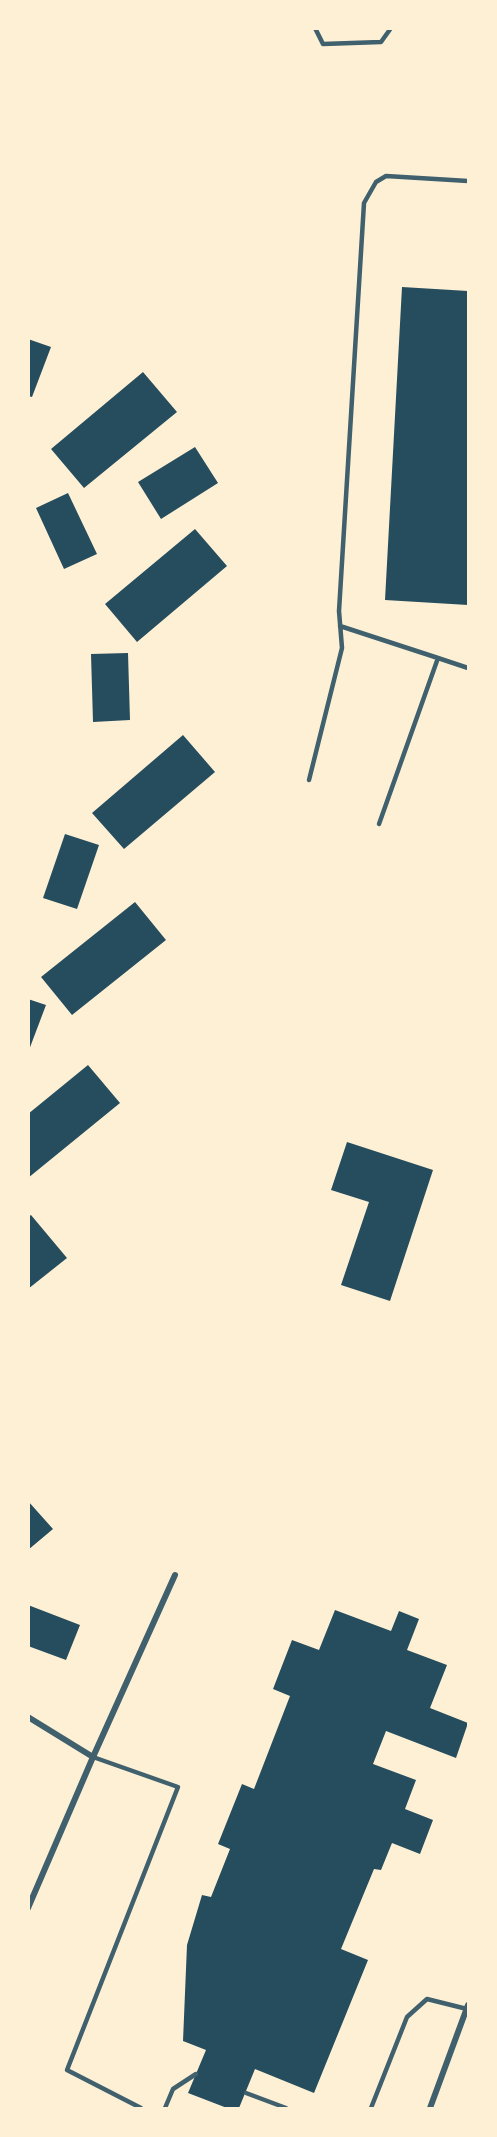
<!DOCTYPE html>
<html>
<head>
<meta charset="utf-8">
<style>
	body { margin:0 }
	#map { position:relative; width:497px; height:2137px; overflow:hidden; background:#fdf0d5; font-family:"IBM Plex Sans",sans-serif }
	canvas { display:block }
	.frame { position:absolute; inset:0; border:30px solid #fdf0d5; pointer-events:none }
</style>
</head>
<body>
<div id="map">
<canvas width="497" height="2137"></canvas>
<div class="frame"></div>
</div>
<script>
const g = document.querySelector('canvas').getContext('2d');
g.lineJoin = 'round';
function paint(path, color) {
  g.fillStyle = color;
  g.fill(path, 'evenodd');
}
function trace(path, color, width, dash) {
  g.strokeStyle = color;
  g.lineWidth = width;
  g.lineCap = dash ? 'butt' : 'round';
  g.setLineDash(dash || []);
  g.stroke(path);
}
const building = new Path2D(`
	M402,287L468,291V605L385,600Z
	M28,339L51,347L32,397L28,396Z
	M143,372L177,412L84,488L51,449Z
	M195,447L218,483L161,519L138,482Z
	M68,493L97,554L64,569L36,508Z
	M195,529L227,566L137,642L105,604Z
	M128,653L130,720L93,722L91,654Z
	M183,735L215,772L124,849L92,813Z
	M65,834L99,845L77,909L43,898Z
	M135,902L166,940L72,1015L41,977Z
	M28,999L46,1005L29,1050H28Z
	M88,1065L120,1103L28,1178V1114Z
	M347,1142L433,1170L390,1301L341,1285L369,1202L331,1190Z
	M31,1215L67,1258L28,1289V1217Z
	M28,1501L53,1529L28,1550Z
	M28,1605L80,1625L66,1660L28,1646Z
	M335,1610L391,1631L399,1611L419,1619L407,1650L447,1665L430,1708L468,1723L456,1758L386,1731L373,1764L416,1780L405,1809L433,1820L420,1854L392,1843L381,1870L374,1869L341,1949L368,1960L314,2093L255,2069L239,2108H227L188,2093L206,2050L183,2041L187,1945L202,1895L211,1897L230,1849L218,1844L242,1784L254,1789L290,1696L273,1689L292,1640L319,1650Z`);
const service = new Path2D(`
	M315,28L323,44L381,42L391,28
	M340,626L438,658
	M309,780L342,648L339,611L364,203L376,182L386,176L468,181
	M379,824L438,658L468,668
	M93,1757L178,1787L67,2070L141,2108
	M246,2093L286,2108
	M165,2108L173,2089L196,2074
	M371,2108L407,2017L427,1999L467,2009`);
const minor = new Path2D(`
	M28,1717L93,1757
	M28,1908L93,1757L175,1575
	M430,2108L468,2005`);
paint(building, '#264d5e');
trace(service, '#3f606c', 4.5);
trace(minor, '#3f606c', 6);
</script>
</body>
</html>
